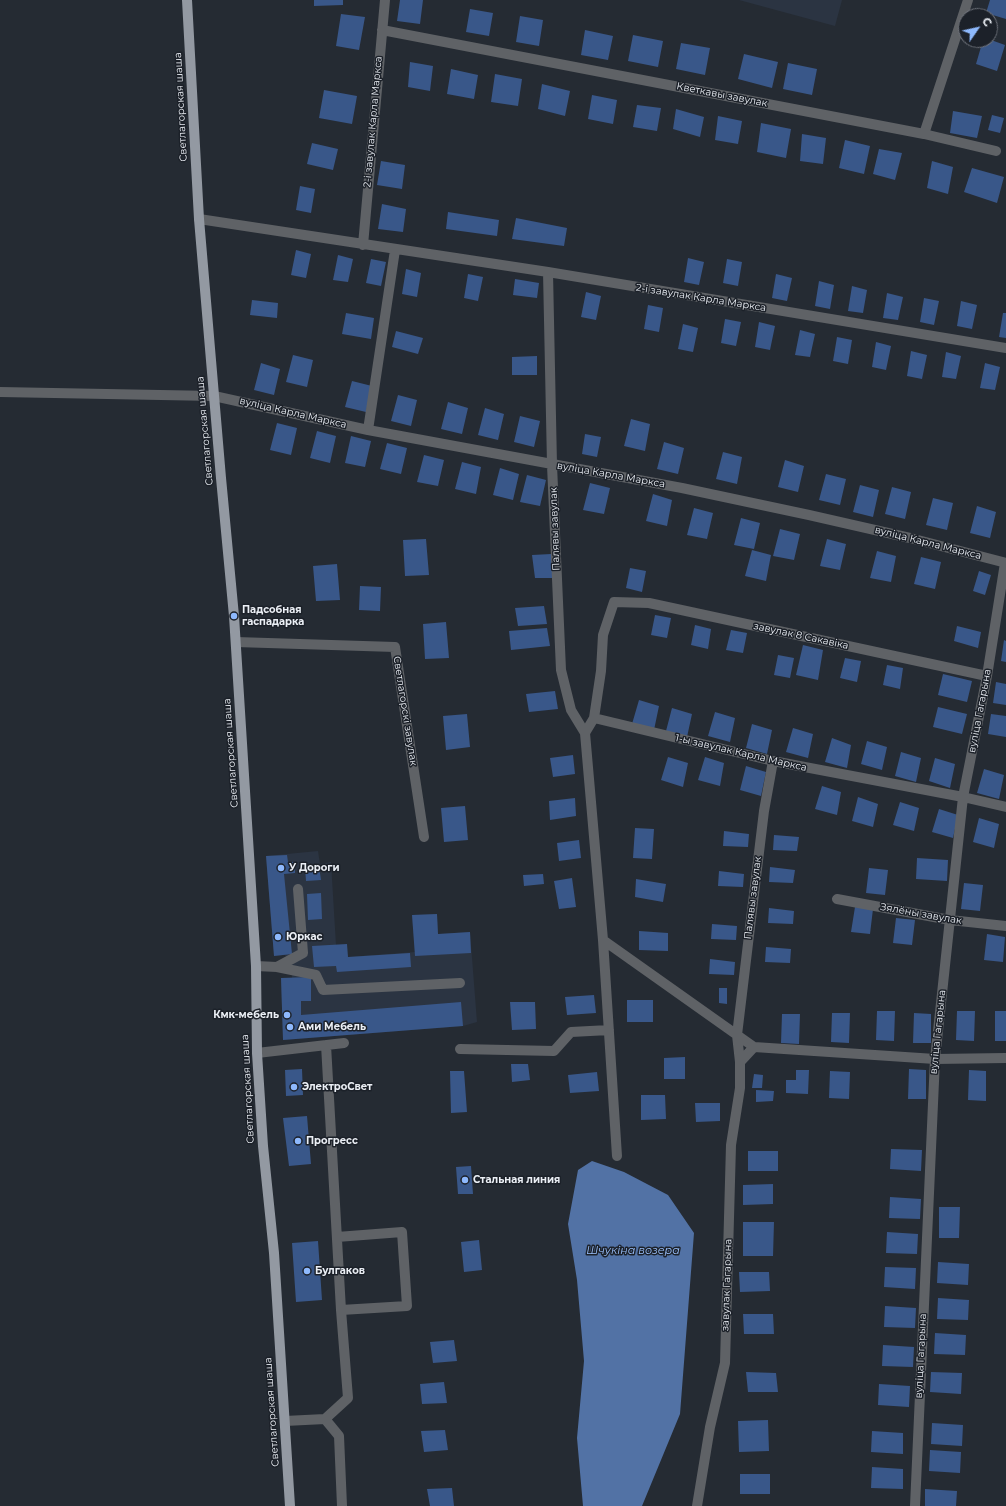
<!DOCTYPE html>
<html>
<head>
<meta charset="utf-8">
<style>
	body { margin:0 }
	#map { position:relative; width:1006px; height:1506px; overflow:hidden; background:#252b33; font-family:Montserrat,sans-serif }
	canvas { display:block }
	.north { position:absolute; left:958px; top:8px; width:40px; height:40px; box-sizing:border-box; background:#1c2129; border:1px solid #6f737b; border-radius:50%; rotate:56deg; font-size:11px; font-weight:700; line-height:16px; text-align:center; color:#ebeff5 }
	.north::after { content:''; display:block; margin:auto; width:14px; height:18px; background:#8eb9fd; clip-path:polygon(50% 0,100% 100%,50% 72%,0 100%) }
</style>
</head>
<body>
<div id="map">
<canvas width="1006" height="1506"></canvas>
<div class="north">С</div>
</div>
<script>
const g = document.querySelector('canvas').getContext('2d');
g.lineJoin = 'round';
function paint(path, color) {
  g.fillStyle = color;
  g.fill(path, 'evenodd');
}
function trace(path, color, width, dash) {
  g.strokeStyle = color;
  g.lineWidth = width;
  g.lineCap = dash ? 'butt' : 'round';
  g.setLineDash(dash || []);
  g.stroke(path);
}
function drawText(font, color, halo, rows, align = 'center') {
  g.font = font + ' Montserrat,sans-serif';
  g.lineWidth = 3;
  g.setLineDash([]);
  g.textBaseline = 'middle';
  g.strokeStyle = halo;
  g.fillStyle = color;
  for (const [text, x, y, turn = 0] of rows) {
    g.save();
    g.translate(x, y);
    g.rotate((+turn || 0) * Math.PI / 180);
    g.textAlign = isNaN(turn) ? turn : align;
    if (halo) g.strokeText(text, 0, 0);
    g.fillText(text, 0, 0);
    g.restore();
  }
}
const built = new Path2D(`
	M739,0H842L835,26Z
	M318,851L320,864L331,862L336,945L348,957L415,952L412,915L437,914L438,934L470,932L477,1022L463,1026L283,1040L281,978H292V970L291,965L285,955L274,956L266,856Z`);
const water = new Path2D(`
	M592,1161L624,1172L668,1195L694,1233L680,1414L642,1506H583L577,1438L584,1361L577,1280L568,1224L578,1170Z`);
const building = new Path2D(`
	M314,0H343V5L314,6Z
	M400,0H423L420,24L397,21Z
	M990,0H1006V19L986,13Z
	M470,9L493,13L489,36L466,32Z
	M341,14L365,17L359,50L336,46Z
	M520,16L543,20L539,46L516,42Z
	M585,30L613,36L608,60L581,55Z
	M633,35L663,41L658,67L628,61Z
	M983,40H991L1005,45L997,71L976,64Z
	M681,43L710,48L705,75L676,69Z
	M744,54L778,62L772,88L738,79Z
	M410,62L433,66L430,91L408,87Z
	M788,63L817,69L812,95L783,89Z
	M451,69L478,75L474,99L447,94Z
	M495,74L522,79L518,106L491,102Z
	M542,84L570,91L565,116L538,109Z
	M324,90L357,96L352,124L319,118Z
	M592,95L617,100L613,124L588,119Z
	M637,105L661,108L657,131L633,127Z
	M676,109L704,117L700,137L673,129Z
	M953,111L982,116L977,138L950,133Z
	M992,115L1004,118L1000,133L988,130Z
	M718,116L742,121L738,144L715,140Z
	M761,123L791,129L786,158L757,152Z
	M802,134L826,138L823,164L800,161Z
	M845,140L870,146L864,174L839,168Z
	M312,143L338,149L333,170L307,164Z
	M879,149L902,153L895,180L873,174Z
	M381,161L405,165L402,189L377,185Z
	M932,161L953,167L948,194L927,188Z
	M972,168L1004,177L997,203L964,192Z
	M300,186L315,189L311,213L296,210Z
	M382,204L406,209L403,232L378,229Z
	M448,212L499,220L497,236L446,229Z
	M516,218L567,228L564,246L512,239Z
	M296,250L311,254L306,278L291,275Z
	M338,255L353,259L348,282L333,280Z
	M688,258L704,262L699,285L684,282Z
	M371,259L386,262L381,286L366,283Z
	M727,259L742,262L738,286L723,283Z
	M406,269L421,273L417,297L402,294Z
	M468,274L483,277L478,301L464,298Z
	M776,274L792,278L787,301L772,298Z
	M515,279L539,283L537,298L513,295Z
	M819,281L834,285L830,309L815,306Z
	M852,286L867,290L863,313L848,311Z
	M586,292L601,296L596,320L581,317Z
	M887,293L903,297L898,320L883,318Z
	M924,298L939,301L934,325L920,322Z
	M252,300L278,303L277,318L250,315Z
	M961,301L977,305L972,329L957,326Z
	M648,305L663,308L659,332L644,329Z
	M346,313L374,318L371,339L342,334Z
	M1003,313H1006V338L999,337Z
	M725,319L741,322L736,346L721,343Z
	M759,322L775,326L770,350L755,347Z
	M683,324L698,328L693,352L678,349Z
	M800,330L815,334L810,357L795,355Z
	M396,331L423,338L418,354L392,347Z
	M837,337L852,340L848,364L833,361Z
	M876,342L891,346L886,370L872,367Z
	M911,351L927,355L922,379L907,376Z
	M946,352L961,356L956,379L942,377Z
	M293,355L313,360L307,387L286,382Z
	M537,356V375H512V357Z
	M261,363L280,369L274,395L254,390Z
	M985,363L1000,367L995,390L980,388Z
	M352,381L372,386L366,412L345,407Z
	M398,395L417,400L411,426L391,421Z
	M448,402L468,408L462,434L441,429Z
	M485,408L504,414L498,440L478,435Z
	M520,416L540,421L534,447L514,442Z
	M631,419L650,424L645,451L624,446Z
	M277,423L297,428L291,455L270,450Z
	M317,431L336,436L330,463L310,458Z
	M585,434L601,437L597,457L582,454Z
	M351,436L371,441L365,467L345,463Z
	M664,442L684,448L678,474L657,469Z
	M387,443L407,448L401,474L380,469Z
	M723,452L742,457L737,484L716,479Z
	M424,455L444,460L438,486L417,482Z
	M785,460L804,466L798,492L778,487Z
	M462,462L481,467L476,494L455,489Z
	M500,468L519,474L513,500L493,495Z
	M826,474L846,479L840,505L819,500Z
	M527,475L546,480L540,506L520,502Z
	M590,483L610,488L604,514L583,510Z
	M860,485L879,490L873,517L853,512Z
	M892,487L911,492L905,519L885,514Z
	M653,494L672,500L667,526L646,521Z
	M933,498L953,503L947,530L926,525Z
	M977,506L996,512L990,538L970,533Z
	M694,508L713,513L707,539L687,535Z
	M741,518L760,523L754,549L734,545Z
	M780,529L800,534L794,560L773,556Z
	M426,539L429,575L405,576L403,540Z
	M827,539L846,544L840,570L820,566Z
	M752,550L771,555L766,581L745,576Z
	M877,551L896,556L891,582L870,578Z
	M551,554L553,578H535L532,555Z
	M921,557L941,562L935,589L914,584Z
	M337,564L340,600L316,601L313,566Z
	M630,568L646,571L642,592L626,588Z
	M979,571L991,575L985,595L973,591Z
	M360,586L381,587L380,611L359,610Z
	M544,606L547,624L518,626L515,608Z
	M655,615L671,618L667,638L651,635Z
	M446,622L449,658L425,659L423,624Z
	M695,625L711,629L708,649L691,645Z
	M957,626L981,632L978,648L954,641Z
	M547,628L550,646L511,650L509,631Z
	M731,630L747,633L743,653L726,650Z
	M1004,640L1006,641V662L1001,661Z
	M803,645L823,650L818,680L796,675Z
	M778,655L794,658L790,678L774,675Z
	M845,658L861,661L857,682L840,678Z
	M887,665L903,668L900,689L883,685Z
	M943,674L972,681L967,702L938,695Z
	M996,682L1006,684V705L993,703Z
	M555,691L558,709L529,712L526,694Z
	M639,700L659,706L654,730L632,724Z
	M938,707L967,714L962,734L933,727Z
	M672,708L692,714L687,737L666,731Z
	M715,712L735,718L730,742L708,736Z
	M467,714L470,747L446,750L443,716Z
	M991,714L1006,716V737L988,734Z
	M752,724L772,730L767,754L746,748Z
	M793,728L813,734L808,758L786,752Z
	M832,738L851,745L847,768L825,762Z
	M867,741L887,747L882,770L861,764Z
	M901,752L921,758L916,782L895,776Z
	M573,755L575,774L553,777L550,758Z
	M668,757L688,763L683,787L661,780Z
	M705,757L724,763L720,786L698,780Z
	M935,758L955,764L950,788L929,781Z
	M746,766L766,772L761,796L740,790Z
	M984,769L1004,775L999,799L977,793Z
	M822,786L841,792L837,815L815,809Z
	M858,797L878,804L873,827L852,821Z
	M575,798L576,816L550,820L549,801Z
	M900,802L919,808L914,831L893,825Z
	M465,806L468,840L444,842L441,808Z
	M939,809L958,815L953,838L932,832Z
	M979,818L999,824L994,848L973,842Z
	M635,828L654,829L652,859L633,858Z
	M724,831L749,834L748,847L723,846Z
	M774,835L799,837L797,851L773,850Z
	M579,840L581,858L559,861L557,843Z
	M287,855L288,862H295V873L284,874L292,954L274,956L266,856Z
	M917,858L948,860L947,881L916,879Z
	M319,866L321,880L306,881L305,867Z
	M770,867L795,870L793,883L769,882Z
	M869,868L888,870L885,895L866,893Z
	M719,871L744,874L743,887L718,886Z
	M543,874L544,884L524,886L523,875Z
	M572,878L576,907L559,909L554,881Z
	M636,879L666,884L663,902L635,897Z
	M964,883L983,885L980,911L961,909Z
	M321,893L322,919L308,920L307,894Z
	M855,907L873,909L870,934L851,932Z
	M769,908L794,911L793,924L768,923Z
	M437,914L438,934L470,932L471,953L415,956L412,915Z
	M896,918L915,920L912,945L893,943Z
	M712,924L737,926L736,940L711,939Z
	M639,931L668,933V951L639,950Z
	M987,934L1005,937L1003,962L984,960Z
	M347,944L348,957L410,953L411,967L337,972L336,966L314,967L312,946Z
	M766,947L791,949L790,963L765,962Z
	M710,959L735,962L734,975L709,974Z
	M311,977V1001H301V1015L461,1002L463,1026L283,1040L281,978Z
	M719,988H727V1004L719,1003Z
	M594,995L596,1013L567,1015L565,997Z
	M627,1000H653V1022H627Z
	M510,1002H535L536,1029L512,1030Z
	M877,1011H895L894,1041L876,1040Z
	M957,1011H975L974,1041L956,1040Z
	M995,1011H1006V1041H995Z
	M832,1013H850L849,1043L831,1042Z
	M914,1013L931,1014V1043H913Z
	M782,1014H800L799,1044L781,1043Z
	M685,1057V1079H664V1058Z
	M511,1064H528L530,1080L512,1082Z
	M302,1069L303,1095L286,1096L285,1070Z
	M909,1069L926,1070V1099H908Z
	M796,1070H809L808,1094L786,1093V1080H796Z
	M969,1070L986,1071V1101L968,1100Z
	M450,1071H464L467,1112L451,1113Z
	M830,1071L850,1072L849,1099L829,1098Z
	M597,1072L599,1091L570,1093L568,1075Z
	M754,1074L763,1075L762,1088H752Z
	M756,1090L774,1091L773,1101L756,1102Z
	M641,1095H665L666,1119L641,1120Z
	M695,1103H720V1121L696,1122Z
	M307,1116L311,1164L289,1166L283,1118Z
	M891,1149L922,1150L921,1171L890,1169Z
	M748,1151H778V1171H748Z
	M471,1166L473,1194H458L456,1167Z
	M773,1184V1204L743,1205V1185Z
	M890,1197L921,1199L920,1219L889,1218Z
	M939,1207H960L959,1238H939Z
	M743,1222H774L773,1256H743Z
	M887,1232L918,1234L917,1254L886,1253Z
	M479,1240L482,1270L464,1272L461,1242Z
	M318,1241L322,1300L296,1302L292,1243Z
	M938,1262L969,1264L968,1285L937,1283Z
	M885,1267L916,1268L915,1289L884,1287Z
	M739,1272H769L770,1291L740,1292Z
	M938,1298L969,1300L968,1320L937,1319Z
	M885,1306L916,1308L915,1328L884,1327Z
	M743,1314H773L774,1334H744Z
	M935,1333L966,1335L965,1355L934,1354Z
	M454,1340L457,1361L433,1363L430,1342Z
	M883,1345L914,1347L913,1367L882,1366Z
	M746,1372L776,1373L778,1392H748Z
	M931,1372L962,1373L961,1394L930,1392Z
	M444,1382L447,1403L422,1404L420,1384Z
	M879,1384L910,1386L909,1407L878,1405Z
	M768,1420L769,1451L739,1452L738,1421Z
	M932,1423L963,1425L962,1446L931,1444Z
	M445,1430L448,1450L424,1452L421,1431Z
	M872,1431L903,1433V1454L871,1452Z
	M930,1450L961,1452L960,1473L929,1471Z
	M872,1467L903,1469V1489L871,1488Z
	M740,1474H770V1494H740Z
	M452,1488L454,1506H430L427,1489Z
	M925,1489L957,1491L956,1506H925Z`);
const minor = new Path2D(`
	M382,30L924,134L968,0
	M924,134L996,151
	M199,219L548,272L1006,348
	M363,245L385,0
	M548,272L552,465L561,670L571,710L585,733
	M0,392L214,396L368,430L682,488L809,515L910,538L1006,563
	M368,430L395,250
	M236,642L395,647L424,837
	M987,676L649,603L614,602L603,635L601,671L594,718L773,761L963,797L1006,807
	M594,718L585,733L603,940L617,1156
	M837,899L950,920L1006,926
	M603,940L754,1047L935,1059L1006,1058
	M256,966L277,967L316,975L323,990L460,983
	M277,967L303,953L298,889
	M326,1045L341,1310
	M460,1049L554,1051L571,1032L609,1030
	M257,1053L344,1043
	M740,1062L737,1035L764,811L773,761
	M325,1419L348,1398L341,1310L407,1306L402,1232L337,1237
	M285,1421L325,1419L339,1436L342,1506
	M697,1506L710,1427L725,1363L731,1145L740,1088V1062L754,1047
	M915,1506L935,1059L963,797L987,676L1005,563`);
const major = new Path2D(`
	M187,0L199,219L221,478L234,616L256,966L257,1053L263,1146L274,1253L290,1506`);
const markers = [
	[234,616,4,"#8eb9fd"],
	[281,868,4,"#8eb9fd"],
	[278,937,4,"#8eb9fd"],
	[287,1015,4,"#8eb9fd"],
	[290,1027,4,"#8eb9fd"],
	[294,1087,4,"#8eb9fd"],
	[298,1141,4,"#8eb9fd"],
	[465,1180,4,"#8eb9fd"],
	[307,1271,4,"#8eb9fd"]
];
const streetNames = [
	["Кветкавы завулак",722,95,11],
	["Светлагорская шаша",181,107,-93],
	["2-і завулак Карла Маркса",373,122,-85],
	["2-і завулак Карла Маркса",701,298,9],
	["вуліца Карла Маркса",293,413,13],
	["Светлагорская шаша",205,431,-95],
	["вуліца Карла Маркса",611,475,10],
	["Палявы завулак",555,529,-92],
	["вуліца Карла Маркса",928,543,14],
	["завулак 8 Сакавіка",801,636,12],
	["Светлагорскі завулак",405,711,81],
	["вуліца Гагарына",980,711,-79],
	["Светлагорская шаша",231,753,-94],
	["1-ы завулак Карла Маркса",741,753,13],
	["Палявы завулак",753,898,-83],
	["Зялёны завулак",921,914,10],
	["вуліца Гагарына",938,1032,-84],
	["Светлагорская шаша",248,1089,-93],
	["завулак Гагарына",727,1285,-88],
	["вуліца Гагарына",921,1356,-87],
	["Светлагорская шаша",272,1412,-94]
];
const poiNames = [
	["Падсобная",242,610],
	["гаспадарка",242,622],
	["У Дороги",289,868],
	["Юркас",286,937],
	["Кмк-мебель",279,1015,"right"],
	["Ами Мебель",298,1027],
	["ЭлектроСвет",302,1087],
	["Прогресс",306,1141],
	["Стальная линия",473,1180],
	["Булгаков",315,1271]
];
const waterNames = [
	["Шчукіна возера",633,1251]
];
paint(built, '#2b3442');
paint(water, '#5272a5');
paint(building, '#395789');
trace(minor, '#5f6266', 10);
trace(major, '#9399a2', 10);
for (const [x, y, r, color] of markers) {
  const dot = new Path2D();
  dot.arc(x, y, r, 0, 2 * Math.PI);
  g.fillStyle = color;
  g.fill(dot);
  trace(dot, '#1c2129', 1.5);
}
drawText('10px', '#ebeff5', '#1c2129', streetNames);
drawText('bold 10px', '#ebeff5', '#1c2129', poiNames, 'left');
drawText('italic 11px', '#9ac0fc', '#1c2129', waterNames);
</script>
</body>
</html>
